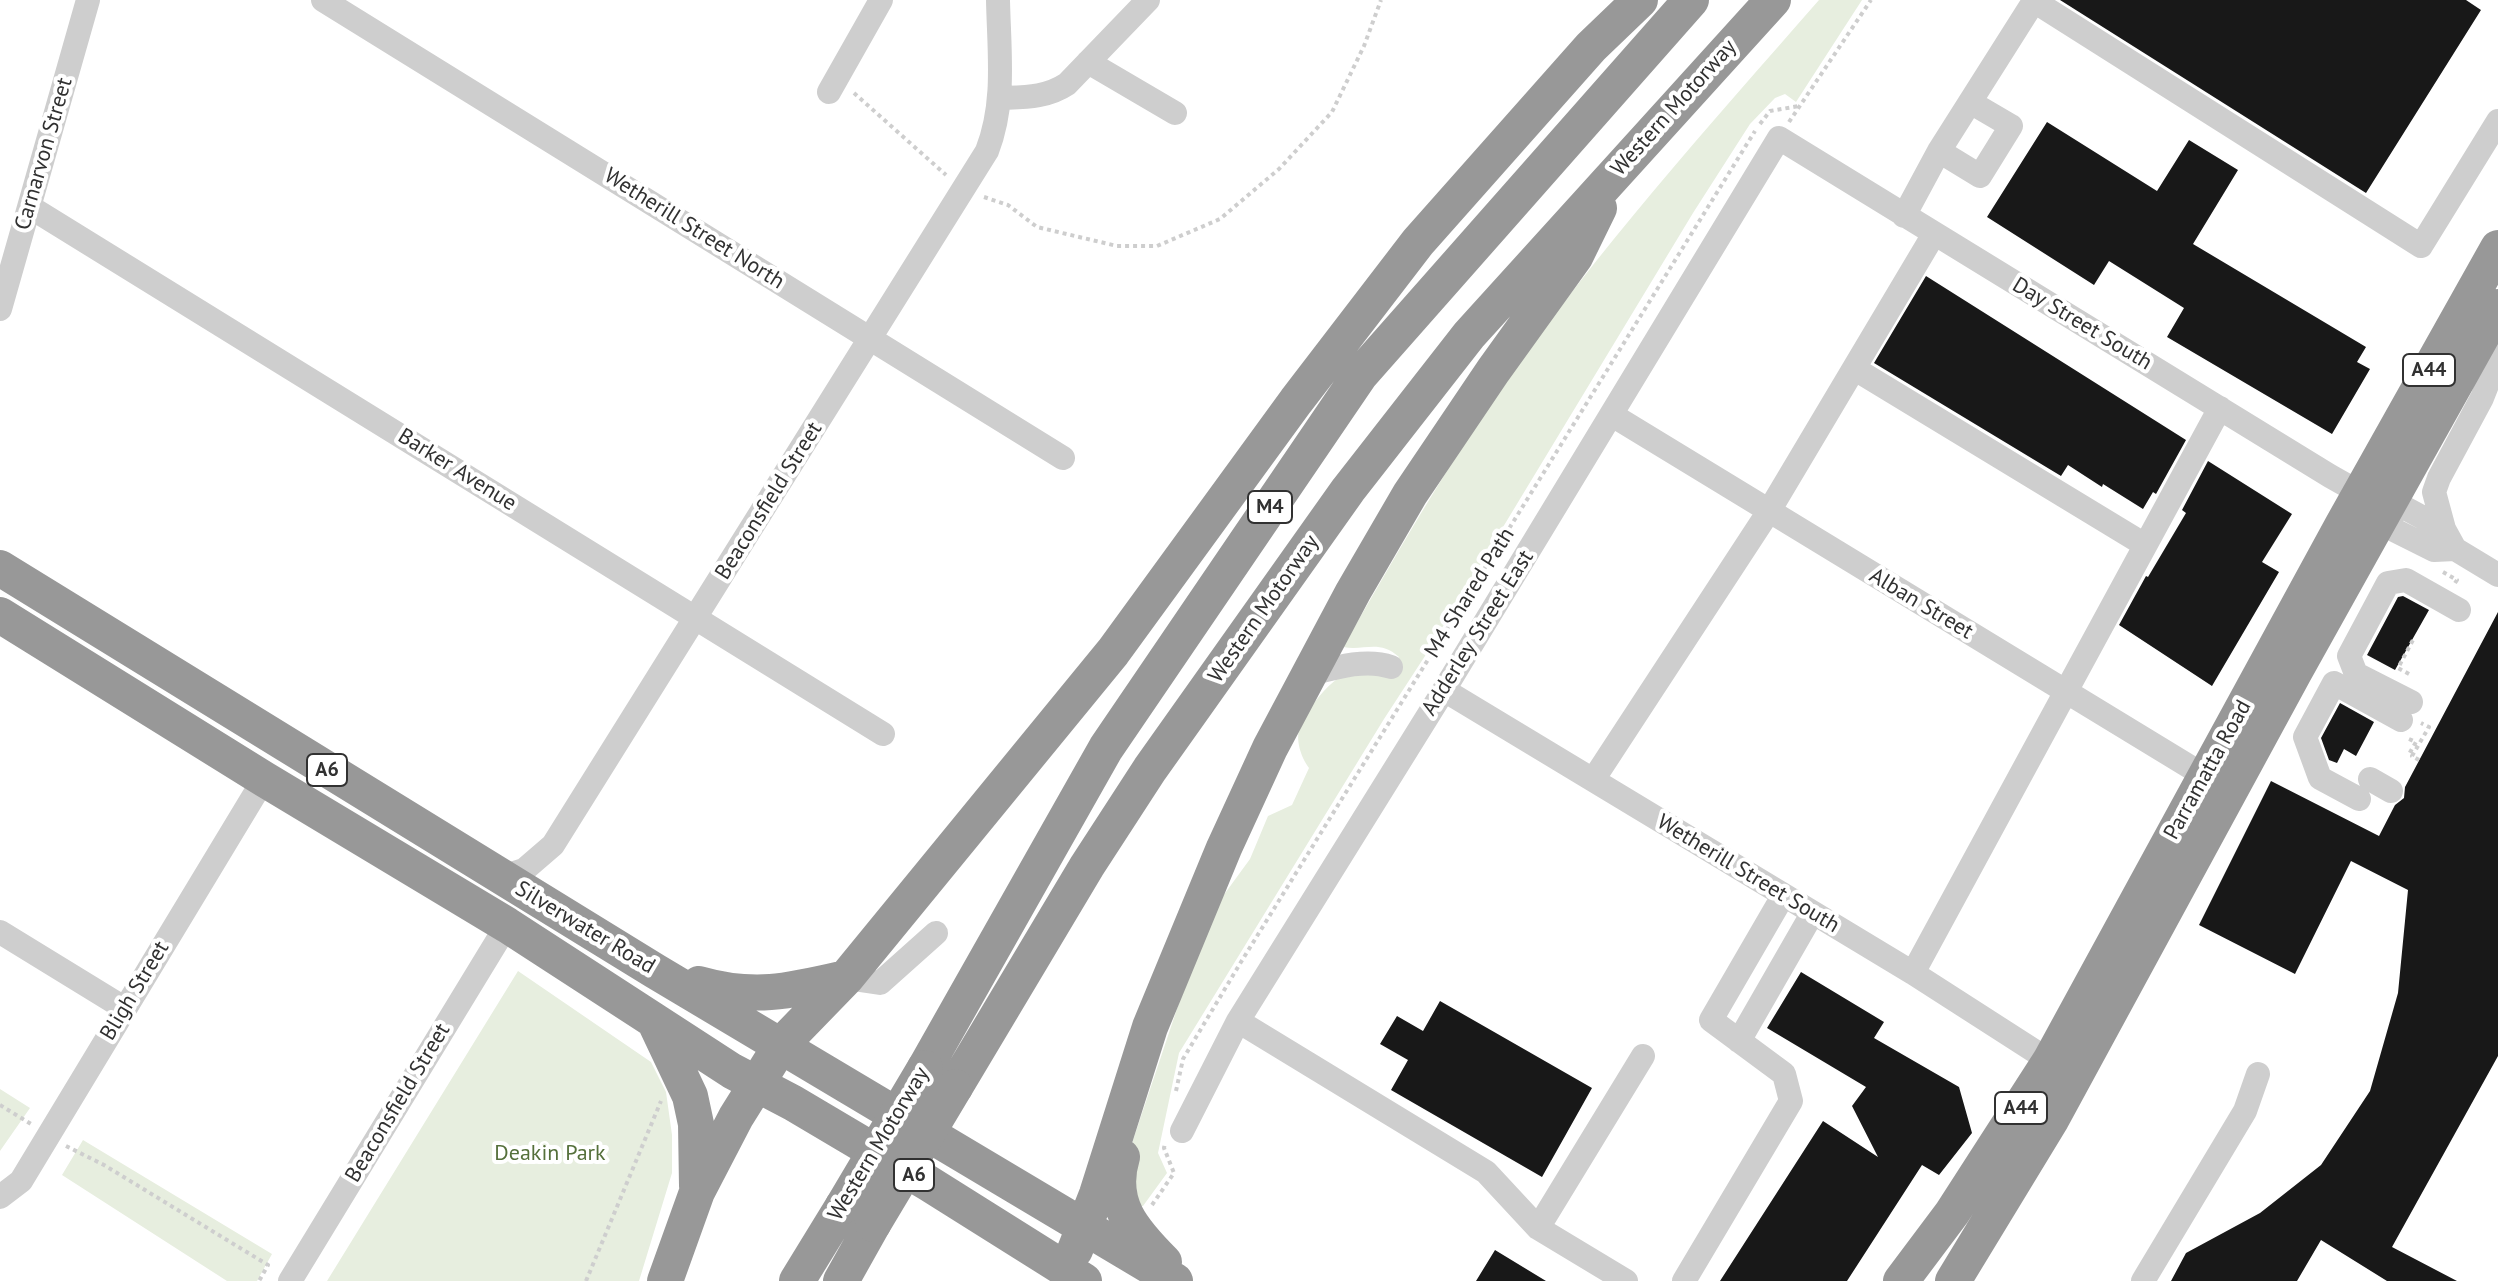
<!DOCTYPE html>
<html>
<head>
<meta charset="utf-8">
<style>
	body { margin:0 }
	canvas { display:block; background:#fff }
</style>
</head>
<body>
<canvas width="2498" height="1281"></canvas>
<script>
const g = document.querySelector('canvas').getContext('2d');
g.lineJoin = 'round';
function paint(path, color) {
  g.fillStyle = color;
  g.fill(path, 'evenodd');
}
function trace(path, color, width, dash) {
  g.strokeStyle = color;
  g.lineWidth = width;
  g.lineCap = dash ? 'butt' : 'round';
  g.setLineDash(dash || []);
  g.stroke(path);
}
function drawText(font, color, halo, rows, align = 'center') {
  g.font = font + ' "PT Sans",sans-serif';
  g.lineWidth = 8;
  g.setLineDash([]);
  g.textBaseline = 'middle';
  g.strokeStyle = halo;
  g.fillStyle = color;
  for (const [text, x, y, turn = 0] of rows) {
    g.save();
    g.translate(x, y);
    g.rotate((+turn || 0) * Math.PI / 180);
    g.textAlign = isNaN(turn) ? turn : align;
    if (halo) g.strokeText(text, 0, 0);
    g.fillText(text, 0, 0);
    g.restore();
  }
}
const green = new Path2D(`
	M1819,0H1862L1796,102L1785,94L1775,98L1750,124L1693,213L1425,656L1384,719L1179,1053L1158,1153L1167,1173L1143,1206L1131,1205L1128,1164L1133,1140L1183,991L1223,896L1250,859L1268,816L1292,805L1309,768C1301,757 1295,740 1300,726C1303,715 1328,683 1338,679C1354,673 1371,674 1387,674L1399,657C1379,639 1365,651 1343,647C1393,560 1443,472 1501,389C1596,251 1709,126 1819,0Z
	M518,971L651,1062L666,1092L672,1135V1173L639,1281H327Z
	M0,1089L30,1108L0,1151Z
	M83,1140L272,1254L257,1281H227L62,1175Z`);
const building = new Path2D(`
	M2060,0H2466L2481,10L2366,193Z
	M2047,122L2157,191L2189,140L2238,170L2193,244L2366,347L2357,362L2370,369L2332,434L2167,337L2184,308L2109,261L2094,285L1987,217Z
	M1926,276L2186,440L2156,494L2153,492L2143,509L2103,484L2102,487L2068,465L2061,476L1874,363Z
	M2208,461L2292,514L2262,562L2279,572L2212,686L2119,625L2146,576L2148,577L2186,513L2182,510Z
	M2403,596L2429,610L2395,670L2367,655L2398,597Z
	M2498,612V1056L2392,1247L2457,1281H2387L2321,1240L2297,1281H2171L2186,1253L2260,1213L2321,1165L2370,1091L2398,993L2408,890L2351,861L2295,974L2199,925L2271,781L2379,836L2395,805L2404,798L2405,787Z
	M2340,703L2374,722L2356,756L2344,749L2337,763L2329,760L2321,738Z
	M1801,972L1884,1022L1874,1038L1959,1087L1972,1133L1939,1175L1922,1165L1847,1281H1720L1823,1121L1878,1157L1852,1106L1866,1087L1767,1028Z
	M1440,1001L1592,1088L1542,1177L1391,1090L1408,1060L1380,1044L1397,1016L1423,1031Z
	M1495,1250L1546,1281H1476Z`);
const path = new Path2D(`
	M854,93L946,175
	M1789,122L1871,0
	M1760,124L1770,111L1799,106
	M984,197L1008,205L1037,227L1117,246H1157L1220,219L1279,169L1332,112L1364,46L1381,0
	M2443,572L2457,580L2455,583
	M2409,674L2398,668L2414,638
	M2409,739L2416,742L2409,754L2412,756
	M2419,760L2412,756L2429,727L2421,723
	M1176,1091L1183,1059L1241,962L1755,131
	M0,1105L31,1124
	M66,1146L104,1165L268,1265L259,1281
	M1152,1205L1174,1173L1164,1148L1165,1143
	M586,1281L661,1101`);
const minor = new Path2D(`
	M323,0L1063,458
	M1088,62L1175,113
	M829,92L881,0
	M1000,98C1024,97 1046,98 1067,84L1148,0
	M1939,151L1980,176L2011,126L1970,102
	M30,207L883,734
	M1904,216L1939,151L2034,1L2421,246L2498,121
	M0,309L88,0
	M1855,369L2145,545
	M1612,415L2218,784
	M2385,507L2394,530L2434,550L2455,549
	M2444,529L2434,492L2439,478L2482,398L2491,375L2498,338
	M1308,675C1334,668 1365,658 1391,667
	M1444,690L1913,973L2050,1061
	M2411,702L2356,674L2349,656L2388,583L2406,580L2459,610
	M2370,779L2391,791
	M1593,780L1769,511L1934,234
	M2359,799L2320,778L2305,737L2334,683L2401,720
	M502,877L524,870L553,845L987,151C1006,103 999,51 998,0
	M0,932L124,1008
	M1913,973L2220,408
	M846,978L880,983L936,933
	M1238,1021L1486,1172L1538,1228L1626,1281
	M1739,1041L1812,914
	M1182,1131L1238,1021L1444,690L1779,138L2330,476L2385,507L2405,508L2444,529L2455,549L2498,575
	M0,1197L21,1181L264,779
	M1538,1228L1643,1056
	M290,1281L507,925
	M1684,1281L1791,1101L1784,1074L1711,1020L1783,896
	M2143,1281L2245,1111L2258,1074`);
const highway = new Path2D(`
	M0,568L655,971L1175,1281
	M0,615L264,779L507,925L732,1071L793,1103L928,1183L1084,1281
	M699,984C755,1000 790,991 846,978
	M655,1022L690,1096L696,1124L697,1186
	M925,1068L1106,748L1360,375L1691,0
	M955,1087L1087,866L1150,769L1348,490L1469,335L1773,0
	M1122,1157C1108,1203 1133,1231 1164,1262
	M1075,1250L1097,1194L1150,1027L1224,848L1270,748L1353,592L1410,494L1493,371L1575,257L1599,208
	M665,1281L697,1192L736,1117L781,1045L846,978L1113,652L1296,401L1418,242L1591,47L1640,0
	M797,1281L843,1206
	M841,1281L873,1224
	M1901,1281L1952,1213L2050,1061L2343,524L2498,248
	M1953,1281L2051,1120L2295,671L2498,307`);
const highwayBridge = new Path2D(`
	M843,1206L925,1068
	M873,1224L955,1087`);
const shields = [
	[2429,370,52],
	[1270,507,44],
	[327,770,40],
	[2021,1108,52],
	[914,1175,40]
];
const shieldNames = [
	["A44",2429,370],
	["M4",1270,507],
	["A6",327,770],
	["A44",2021,1108],
	["A6",914,1175]
];
const streetNames = [
	["Western Motorway",1674,108,-48],
	["Carnarvon Street",44,154,-74],
	["Wetherill Street North",694,229,32],
	["Day Street South",2082,324,31],
	["Barker Avenue",457,470,32],
	["Beaconsfield Street",769,501,-58],
	["M4 Shared Path",1470,593,-58],
	["Alban Street",1921,604,31],
	["Western Motorway",1264,609,-55],
	["Adderley Street East",1478,633,-58],
	["Parramatta Road",2208,770,-61],
	["Wetherill Street South",1748,874,31],
	["Silverwater Road",585,928,31],
	["Bligh Street",135,991,-59],
	["Beaconsfield Street",398,1103,-59],
	["Western Motorway",879,1144,-59]
];
const parkNames = [
	["Deakin Park",550,1154]
];
paint(green, '#e7eedf');
paint(building, '#181818');
trace(path, '#cecece', 4, [4, 4]);
trace(minor, '#cecece', 24);
trace(highway, '#989898', 36);
trace(highwayBridge, '#989898', 36);
for (const [x, y, w] of shields) {
  const box = new Path2D();
  box.roundRect(x - w / 2, y - 16, w, 32, 6);
  g.fillStyle = '#fff';
  g.fill(box);
  trace(box, '#313131', 2);
}
drawText('bold 20px', '#313131', null, shieldNames);
drawText('22px', '#313131', '#fff', streetNames);
drawText('22px', '#55703b', '#fff', parkNames);
</script>
</body>
</html>
